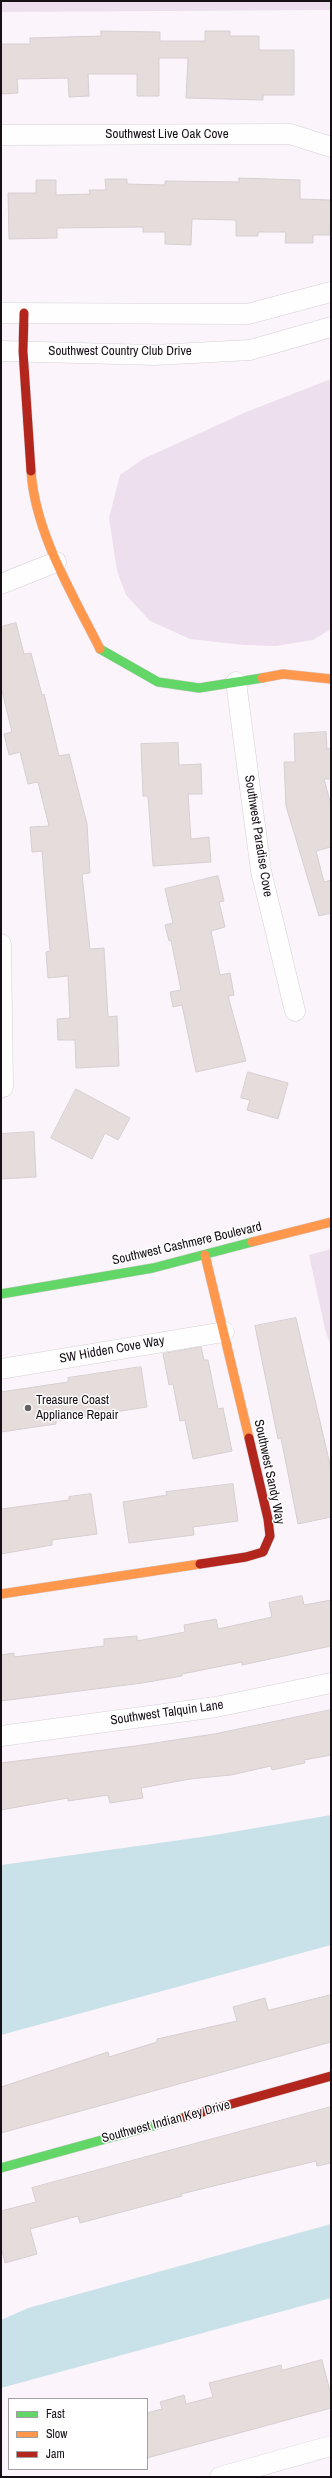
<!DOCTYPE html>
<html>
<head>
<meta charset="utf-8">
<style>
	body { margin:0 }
	#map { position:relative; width:332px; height:2478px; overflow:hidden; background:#fbf5fb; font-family:"Archivo Narrow",sans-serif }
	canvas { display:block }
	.frame { position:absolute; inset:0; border:2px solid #160f16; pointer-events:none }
	.legend { position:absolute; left:8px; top:2398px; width:140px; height:72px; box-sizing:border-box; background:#fff; border:1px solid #a29fa2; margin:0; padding:5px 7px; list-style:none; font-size:12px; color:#160f16 }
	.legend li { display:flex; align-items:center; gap:8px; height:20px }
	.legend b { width:20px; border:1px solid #a29fa2 }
</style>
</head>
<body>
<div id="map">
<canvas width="332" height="2478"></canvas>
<div class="frame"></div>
<ul class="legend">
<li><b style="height:5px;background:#63d668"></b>Fast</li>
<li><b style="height:5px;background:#ff974d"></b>Slow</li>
<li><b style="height:5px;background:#b3261e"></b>Jam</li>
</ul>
</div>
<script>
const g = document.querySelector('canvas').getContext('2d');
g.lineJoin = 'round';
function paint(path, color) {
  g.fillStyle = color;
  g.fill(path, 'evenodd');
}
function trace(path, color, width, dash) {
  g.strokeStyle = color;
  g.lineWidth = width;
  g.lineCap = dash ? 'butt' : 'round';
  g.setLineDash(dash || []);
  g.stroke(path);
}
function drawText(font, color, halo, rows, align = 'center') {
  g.font = font + ' "Archivo Narrow",sans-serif';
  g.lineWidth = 3;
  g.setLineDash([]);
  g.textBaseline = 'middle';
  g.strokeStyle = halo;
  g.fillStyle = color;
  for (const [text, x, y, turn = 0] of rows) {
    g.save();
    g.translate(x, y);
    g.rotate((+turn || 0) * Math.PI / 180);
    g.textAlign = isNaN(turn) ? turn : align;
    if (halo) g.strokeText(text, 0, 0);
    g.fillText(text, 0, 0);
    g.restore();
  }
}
const green = new Path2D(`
	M1,1H331V10L1,12Z
	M331,379V629L313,640L276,646L244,645L190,639L150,621L126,595L117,571L109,518L120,475L143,459L246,412Z
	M331,1249V1347L325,1329L309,1255Z`);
const water = new Path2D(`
	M331,1815V1945L1,2035V1865L209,1836Z
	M331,2224V2298L1,2388V2320L28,2308Z`);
const building = new Path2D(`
	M101,31L160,32V41H205V31H230V36H259V50H294V95H263V100L186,98L188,58H159V96H137V74H88L89,96L69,97L68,78L17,79L18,93L1,94V44H30V38L101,36Z
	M239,178L300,180V199L331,200L330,235H313V243H285L286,232H258V236H236V220L192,219L191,245L165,244V232H143V227L57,228V238L9,239L8,193H36V180H56V195L90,194L89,190H106L105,179H127V184L165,185V181L239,182Z
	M16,623L24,654L31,653L42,695L44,694L59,756L69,754L87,824L90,873L82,874L90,949L104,948L108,1017L117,1016L119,1066L76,1068L75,1040H58L57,1019L70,1018L68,976L48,978L46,952L50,951L42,851L32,852L30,827L49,826L38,782L28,784L20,752L9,755L4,734L12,732L1,687V627Z
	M326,732L327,749L331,748V779H324L331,805V847L316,851L324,882L331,880V913L319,916L286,806L284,762H295L294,734Z
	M178,743L179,765L201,764L202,794H188L191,839L209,837L211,862L153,866L148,796H143L141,744Z
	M218,876L224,901L219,902L225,927L211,931L220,975L230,973L234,995L228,996L246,1061L196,1072L182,1005L173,1007L170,992L181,990L171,940L169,941L165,925L173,923L165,889Z
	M248,1072L288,1083L278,1119L247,1110L250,1100L241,1098Z
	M76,1089L130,1118L118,1140L105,1133L92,1159L51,1138Z
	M34,1132L36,1177L1,1179V1134Z
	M296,1318L331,1469V1517L298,1524L281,1438L278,1439L255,1326Z
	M201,1347L204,1360H208L218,1409L223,1408L232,1451L193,1459L185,1420L180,1421L173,1384L169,1385L163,1354Z
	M141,1367L147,1407L56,1421V1424L1,1432V1392L68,1382V1378Z
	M233,1484L238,1521L193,1527L194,1535L129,1543L123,1502L167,1495L166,1492Z
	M91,1494L97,1534L52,1540V1545L1,1554V1509L69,1500V1497Z
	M302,1596L304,1605L331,1600V1646L242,1665V1662L182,1674V1676L142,1683L1,1701V1655L14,1653V1657L104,1646V1639L137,1636V1641L185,1632L184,1625L216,1619L218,1629L272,1617L269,1603Z
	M331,1710V1755L304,1760L305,1763L272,1770L271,1766L231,1775L190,1779L141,1788L143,1798L110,1803L108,1795L68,1801V1798L1,1810V1763L135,1746L214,1734Z
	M331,1995V2042L1,2133V2087L108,2052L109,2057L157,2042V2039L237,2021L233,2007L265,1998L268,2010Z
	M331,2107V2163L317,2166L316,2161L181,2194L182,2196L80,2223L78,2216L30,2229L37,2254L5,2263L1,2247V2211L36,2202L32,2188Z
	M322,2360L331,2395V2408L147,2458V2413L162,2409L160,2402L184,2395L186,2404L213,2397L209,2383L281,2365L282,2370Z`);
const street = new Path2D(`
	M1,135L290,134L331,147
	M1,313L248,314L331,292
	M1,351L155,355L250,350L331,327
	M1,584L56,562
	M236,682L261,871L295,1011
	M1,944L3,1087
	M1,1369L224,1332
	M1,1736L216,1707L331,1683
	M220,2477L331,2446`);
const fast = new Path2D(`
	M100,649L158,682L199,688L262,678
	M1,1294L153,1268L252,1242
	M1,2168L185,2117`);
const slow = new Path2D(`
	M31,471C35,533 73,595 100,649
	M262,678L283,674L331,679
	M252,1242L331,1222
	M205,1255L249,1438
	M1,1594L200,1564`);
const jam = new Path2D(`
	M24,313L23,351L31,471
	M200,1564L246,1557L263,1552L270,1536L268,1519L249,1438
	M185,2117L331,2076`);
const markers = [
	[28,1408,4,"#666066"]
];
const streetNames = [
	["Southwest Live Oak Cove",167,135],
	["Southwest Country Club Drive",120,352],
	["Southwest Paradise Cove",258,836,81],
	["Southwest Cashmere Boulevard",187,1244,-13],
	["SW Hidden Cove Way",112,1350,-10],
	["Southwest Sandy Way",269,1472,78],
	["Southwest Talquin Lane",167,1713,-8],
	["Southwest Indian Key Drive",166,2122,-15]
];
const poiNames = [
	["Treasure Coast",36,1401],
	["Appliance Repair",36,1416]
];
paint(green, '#eedfee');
paint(water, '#c9e2ea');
paint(building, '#e5dcdc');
trace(building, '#d6ced0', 1);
trace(street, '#d6d0d6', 21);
trace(fast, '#d6d0d6', 10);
trace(slow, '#d6d0d6', 10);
trace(jam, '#d6d0d6', 10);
trace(street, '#fefefe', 20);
trace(fast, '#63d668', 9);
trace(slow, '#ff974d', 9);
trace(jam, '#b3261e', 9);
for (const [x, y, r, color] of markers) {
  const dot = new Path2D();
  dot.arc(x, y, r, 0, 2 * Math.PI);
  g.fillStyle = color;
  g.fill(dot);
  trace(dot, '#fff', 1.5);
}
drawText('13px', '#160f16', '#fff', streetNames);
drawText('13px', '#160f16', '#fff', poiNames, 'left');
</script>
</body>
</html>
